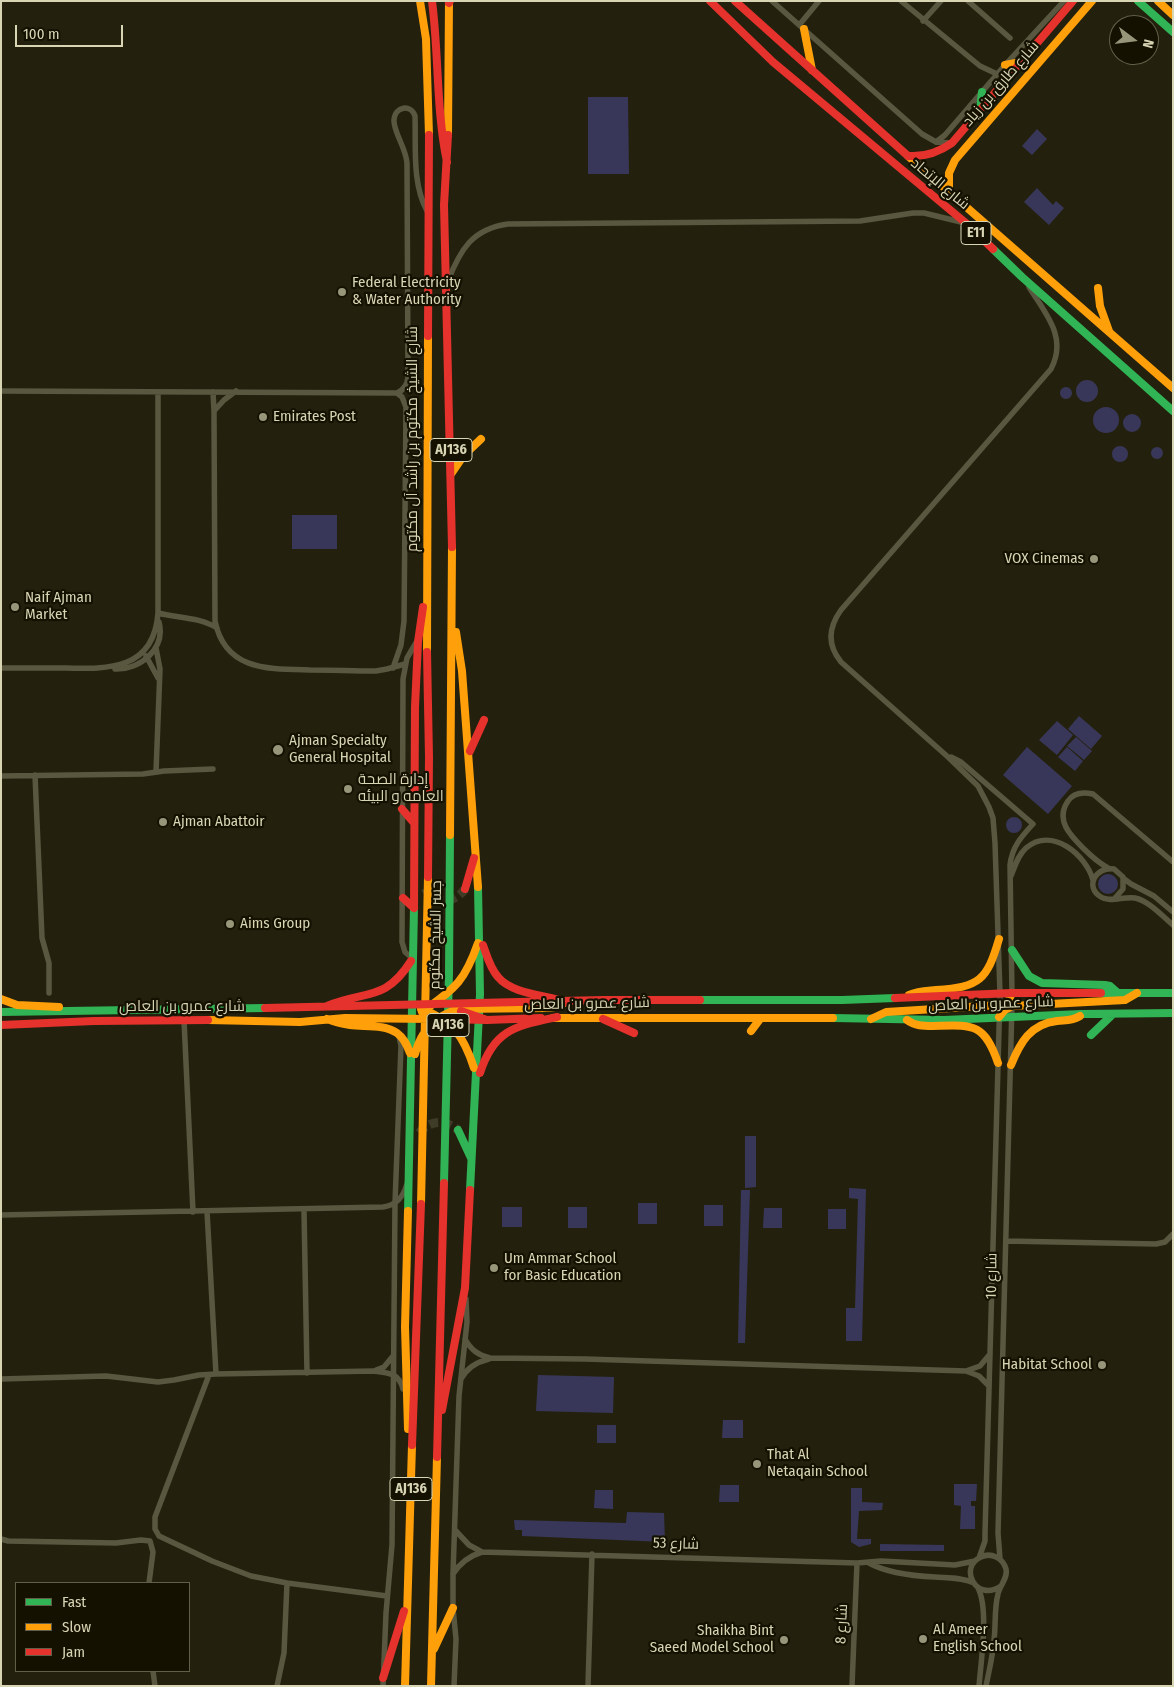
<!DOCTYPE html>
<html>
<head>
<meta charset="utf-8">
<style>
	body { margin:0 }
	#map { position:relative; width:1174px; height:1687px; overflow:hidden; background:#23210e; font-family:"Fira Sans Condensed",sans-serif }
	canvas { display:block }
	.frame { position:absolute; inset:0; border:2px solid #d7d5b4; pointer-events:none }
	.legend { position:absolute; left:15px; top:1582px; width:175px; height:90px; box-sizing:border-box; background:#141100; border:1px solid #625f48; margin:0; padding:6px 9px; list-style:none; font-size:15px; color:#d7d5b4 }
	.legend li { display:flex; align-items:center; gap:10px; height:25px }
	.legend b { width:25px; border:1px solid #625f48 }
	.north { position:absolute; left:1109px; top:15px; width:50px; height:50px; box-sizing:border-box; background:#141100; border:1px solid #625f48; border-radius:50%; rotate:105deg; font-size:14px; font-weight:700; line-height:20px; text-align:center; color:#d7d5b4 }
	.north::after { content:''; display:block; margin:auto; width:18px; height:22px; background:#98967a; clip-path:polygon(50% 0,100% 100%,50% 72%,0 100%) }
	.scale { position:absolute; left:15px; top:25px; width:108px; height:22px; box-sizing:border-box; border:2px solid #d7d5b4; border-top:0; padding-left:6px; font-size:15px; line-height:18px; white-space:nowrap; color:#d7d5b4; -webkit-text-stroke:4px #141100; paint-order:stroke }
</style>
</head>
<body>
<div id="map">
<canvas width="1174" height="1687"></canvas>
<div class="frame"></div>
<ul class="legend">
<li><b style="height:6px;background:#30b455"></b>Fast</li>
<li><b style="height:6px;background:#ff9f0a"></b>Slow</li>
<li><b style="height:6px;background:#e5322d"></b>Jam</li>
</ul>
<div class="north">N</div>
<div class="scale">100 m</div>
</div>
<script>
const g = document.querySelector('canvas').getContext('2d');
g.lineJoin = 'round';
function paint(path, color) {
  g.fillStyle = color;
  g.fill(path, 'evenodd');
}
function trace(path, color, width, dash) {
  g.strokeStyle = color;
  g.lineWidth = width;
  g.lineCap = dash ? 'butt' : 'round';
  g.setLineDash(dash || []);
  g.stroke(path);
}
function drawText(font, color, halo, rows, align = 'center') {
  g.font = font + ' "Fira Sans Condensed",Cairo,sans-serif';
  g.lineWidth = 4.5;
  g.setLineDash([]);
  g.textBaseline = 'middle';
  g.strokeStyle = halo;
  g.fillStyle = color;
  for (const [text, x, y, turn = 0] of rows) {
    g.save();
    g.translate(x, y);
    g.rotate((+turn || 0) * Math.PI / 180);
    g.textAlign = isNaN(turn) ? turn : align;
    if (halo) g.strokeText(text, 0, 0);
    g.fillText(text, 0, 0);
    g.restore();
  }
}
const green = new Path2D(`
	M588,97H628L629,174H588Z
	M1037,129L1047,139L1032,155L1022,146Z
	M1037,188L1053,205L1056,201L1064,208L1049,225L1024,202Z
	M1076 391a11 11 0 1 1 22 0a11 11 0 1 1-22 0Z
	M1060 393a6 6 0 1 1 12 0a6 6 0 1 1-12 0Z
	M1093 420a13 13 0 1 1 26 0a13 13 0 1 1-26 0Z
	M1123 423a9 9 0 1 1 18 0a9 9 0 1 1-18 0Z
	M1112 454a8 8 0 1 1 16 0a8 8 0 1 1-16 0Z
	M1151 453a6 6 0 1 1 12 0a6 6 0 1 1-12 0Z
	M292,515H337V549H292Z
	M1079,716L1102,736L1091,749L1068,729Z
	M1057,721L1073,735L1057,755L1039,740Z
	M1076,737L1092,751L1084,760L1067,746Z
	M1027,747L1072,786L1048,814L1003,775Z
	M1067,747L1083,761L1075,771L1058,757Z
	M1006 825a8 8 0 1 1 16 0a8 8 0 1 1-16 0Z
	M1098 884a10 10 0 1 1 20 0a10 10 0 1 1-20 0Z
	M745,1136H756V1187L745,1188Z
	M849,1188L866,1189L862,1341H846V1308H855L858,1199L849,1198Z
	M741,1190H750L745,1343H738Z
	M638,1203H657V1224H638Z
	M704,1205H723V1226H704Z
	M502,1207H522V1227H502Z
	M568,1207H587V1228H568Z
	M764,1208H782V1228H763Z
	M828,1209H846V1229H828Z
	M538,1375L614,1377L613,1413L536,1411Z
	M723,1420H743V1438H722Z
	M597,1425H616V1443H597Z
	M954,1484H977L976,1501H971V1506H975V1529H960L961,1506L954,1505Z
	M720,1485H739V1502H719Z
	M851,1488H862V1502L883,1503L882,1510L859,1511L857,1539H871V1544L859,1547L851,1542Z
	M595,1490H613V1509L594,1508Z
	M627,1512L664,1513L665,1542L522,1536V1530H515L514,1520L626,1523Z
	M880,1544L944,1545V1551H880Z`);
const primaryTunnel = new Path2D(`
	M425,888C436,905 454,904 465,889
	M419,1133C430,1120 445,1119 458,1130`);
const street = new Path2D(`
	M772,1L922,134L936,142L952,143
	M901,1L980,66L997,74
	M968,1L1010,38
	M923,21L941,1
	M800,24L819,1
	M936,142L945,135L1005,65L1064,1
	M448,281C460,250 472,229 508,224L860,221L913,213H924L961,222
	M1,391L397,393C404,390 407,385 408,378L407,163C406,148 393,131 394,120C395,106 411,104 415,116C416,148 412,183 427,211
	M213,392L214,411L215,621C225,671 269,669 310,670C332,670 354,671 376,671L387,669L405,664
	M214,411L224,400L236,391
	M158,613C177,618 200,617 217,628
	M146,656L158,678
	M1,668C22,668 42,668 63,668C107,669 154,671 158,613V392
	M393,668L401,645L404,621L406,407L402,397L397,393
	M115,669C140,670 166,649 159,622
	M951,757L961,762L1033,824C1021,837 1012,847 1010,865L1012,995
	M156,772L160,669L156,648
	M35,775L42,938L49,963V993
	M1,776L143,774L164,771L213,769
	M1108,868C1099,863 1091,856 1083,848C1070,835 1055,820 1068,801C1074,792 1084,792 1093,794L1173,862
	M1011,876C1015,866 1018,855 1026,848C1052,826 1086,855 1093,880
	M1123,878L1131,884L1154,896L1173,912
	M1115,898L1123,889V877L1114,869C1096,866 1084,887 1101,897C1110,903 1124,896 1135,898C1149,901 1162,916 1173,925
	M413,959L405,952L402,942L403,679L407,658L417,641
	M184,1020L193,1212
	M304,1210L307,1373
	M207,1211L216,1374
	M1,1215L383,1207C397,1205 403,1197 407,1184
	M1006,1241L1156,1244L1165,1242L1173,1234
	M465,1339C471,1350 478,1355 490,1358L585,1359L966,1371L979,1376L989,1386
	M376,1370L384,1367L393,1356
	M966,1371L980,1366L990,1354
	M209,1375L155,1517V1529L159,1536L212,1561L251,1576L287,1583L387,1596
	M1,1379L106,1376L158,1382L174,1380L199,1375L216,1374L374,1371C389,1373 399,1373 403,1389
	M461,1379C467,1368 476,1362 489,1359
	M455,1530L469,1545L482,1552
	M1,1539L8,1541L116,1543L141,1540L150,1541L153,1552L149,1583
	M979,1558L985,1541V1533L1000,994L995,843L993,818L989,807L978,786L948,757L841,662C827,645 828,628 841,610L1051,369C1068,337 1045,313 1029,287
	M1000,1559L998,1533L1012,1004
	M869,1563C887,1573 914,1576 935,1577C948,1578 961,1577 974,1583
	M453,1574C460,1563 469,1556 482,1552L857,1563L881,1561L955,1565L975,1561
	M978,1588C989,1609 981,1661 979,1686
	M153,1671L155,1686
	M277,1686L284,1653L287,1583
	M383,1686L386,1613L392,1545L395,1203L401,1046L399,1036
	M454,1686L456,1639L453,1608V1574L459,1396L467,1322L466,1299
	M588,1686L592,1554
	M852,1686L857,1563
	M986,1686C989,1671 993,1655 994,1640C996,1625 994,1609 998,1594C1000,1585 1008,1578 1006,1569C1003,1558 991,1552 981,1557C958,1567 976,1603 1001,1586`);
const fast = new Path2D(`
	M1138,1L1173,32
	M980,110L982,92
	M993,249L1022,277L1173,411
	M1012,950L1029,976L1042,983L1105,985L1110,986L1118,993
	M1101,993H1173
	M700,1000H842L895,998
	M1,1012L265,1008
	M833,1018L944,1020L1081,1014L1173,1013
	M423,1035L437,1028L453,1031
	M1091,1035L1113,1014
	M458,1130L471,1158
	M444,1183L449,973L450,835
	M470,1190L480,994L478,887
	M408,1211L414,908`);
const slow = new Path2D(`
	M420,1L426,39L429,135
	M1158,1L1173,15
	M804,29L812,70
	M1005,65L1021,62
	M448,135L449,1
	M908,156L1173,388
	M949,192V173L955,160L1092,1
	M1098,288L1100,306L1109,331
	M451,474L464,455L481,439
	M456,632L462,671L478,887
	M427,652L428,336
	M450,835L452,547
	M909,995C918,991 926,991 936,990C980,987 987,980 999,939
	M1,999L17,1005L59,1007
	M421,1009C453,1020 464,1037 474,1068
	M422,1012C455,988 464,983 478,943
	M999,1017L1005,1010L1012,1006L1125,1000L1137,993
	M553,1018H833
	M327,1019C335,1022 342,1024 350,1025C365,1027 384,1024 397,1033C404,1038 407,1045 410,1053
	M871,1019L886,1012L1000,1005L1008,1002L1012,993
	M208,1020L300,1022L345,1018L431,1019
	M907,1020C915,1026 923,1026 933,1026C972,1025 984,1022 998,1063
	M751,1031L760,1019
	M415,1054C421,1030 435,1016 458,1009L546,1008L555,1007L566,1002
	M1011,1065C1020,1043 1030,1024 1057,1021C1066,1020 1072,1021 1080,1016
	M421,1204L428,877
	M408,1429L405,1327L408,1211
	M434,1649L453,1608
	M405,1686L412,1445
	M431,1686L437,1457`);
const jam = new Path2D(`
	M432,1C439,55 436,109 447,162
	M710,1L773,62L967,224L993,249
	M735,1L908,156
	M449,3L450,1
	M448,135L444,205L452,547
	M910,156C926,157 939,152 952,143L1073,1
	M428,336L429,135
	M427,652L429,757L428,877
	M470,751L484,720
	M402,809L414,823
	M465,889L474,858
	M403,898L414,908
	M414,908L415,707L418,642L423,607
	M483,945C487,956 490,968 498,977C512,994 545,995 566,1002
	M895,998L1012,993H1101
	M327,1006C366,990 385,1002 411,961
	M265,1008L604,1000H700
	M461,1011L487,1020
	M443,1019L487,1020L541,1018
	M603,1019L634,1033
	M1,1025L94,1021L208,1020
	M480,1073C494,1029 516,1026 557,1017
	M442,1410L465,1288L470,1190
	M412,1445L421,1204
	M437,1457L444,1183
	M383,1678L404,1611`);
const markers = [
	[342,292,5,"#98967a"],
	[263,417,5,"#98967a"],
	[1094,559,5,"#98967a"],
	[15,607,5,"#98967a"],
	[278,750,6,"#98967a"],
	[348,789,5,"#98967a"],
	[163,822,5,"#98967a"],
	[230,924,5,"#98967a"],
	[494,1268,5,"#98967a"],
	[1102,1365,5,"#98967a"],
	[757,1464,5,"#98967a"],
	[923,1639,5,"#98967a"],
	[784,1640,5,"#98967a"]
];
const shields = [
	[976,233,30],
	[451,450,42],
	[448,1025,42],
	[411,1489,42]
];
const shieldNames = [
	["E11",976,233],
	["AJ136",451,450],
	["AJ136",448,1025],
	["AJ136",411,1489]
];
const streetNames = [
	["شارع طارق بن زياد",1001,84,-49],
	["شارع الإتحاد",940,184,40],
	["شارع الشيخ مكتوم بن راشد آل مكتوم",413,439,-90],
	["جسر الشيخ مكتوم",436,935,-89],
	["شارع عمرو بن العاص",587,1004,-1],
	["شارع عمرو بن العاص",991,1004,-2],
	["شارع عمرو بن العاص",182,1007],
	["شارع 10",992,1276,-89],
	["شارع 53",676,1544,2],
	["شارع 8",842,1624,-87]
];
const poiNames = [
	["Federal Electricity",352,283],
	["& Water Authority",352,300],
	["Emirates Post",273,417],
	["VOX Cinemas",1084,559,"right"],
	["Naif Ajman",25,598],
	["Market",25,615],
	["Ajman Specialty",289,741],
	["General Hospital",289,758],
	["إدارة الصحة",358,780],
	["العامه و البيئه",358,797],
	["Ajman Abattoir",173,822],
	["Aims Group",240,924],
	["Um Ammar School",504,1259],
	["for Basic Education",504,1276],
	["Habitat School",1092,1365,"right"],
	["That Al",767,1455],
	["Netaqain School",767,1472],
	["Al Ameer",933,1630],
	["English School",933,1647],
	["Shaikha Bint",774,1631,"right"],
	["Saeed Model School",774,1648,"right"]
];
paint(green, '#393759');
trace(primaryTunnel, '#3e3c27', 9, [9, 4.5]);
trace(street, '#59573f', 5.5);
trace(fast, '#30b455', 8);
trace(slow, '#ff9f0a', 8);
trace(jam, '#e5322d', 8);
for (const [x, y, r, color] of markers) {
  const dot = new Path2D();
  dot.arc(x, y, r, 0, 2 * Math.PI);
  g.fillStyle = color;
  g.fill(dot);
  trace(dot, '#141100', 2);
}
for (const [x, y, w] of shields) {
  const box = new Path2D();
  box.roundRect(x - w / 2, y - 11.5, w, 23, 4);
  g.fillStyle = '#141100';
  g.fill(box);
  trace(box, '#d7d5b4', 1);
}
drawText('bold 14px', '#d7d5b4', null, shieldNames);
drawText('15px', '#d7d5b4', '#141100', streetNames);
drawText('15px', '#d7d5b4', '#141100', poiNames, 'left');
</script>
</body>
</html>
